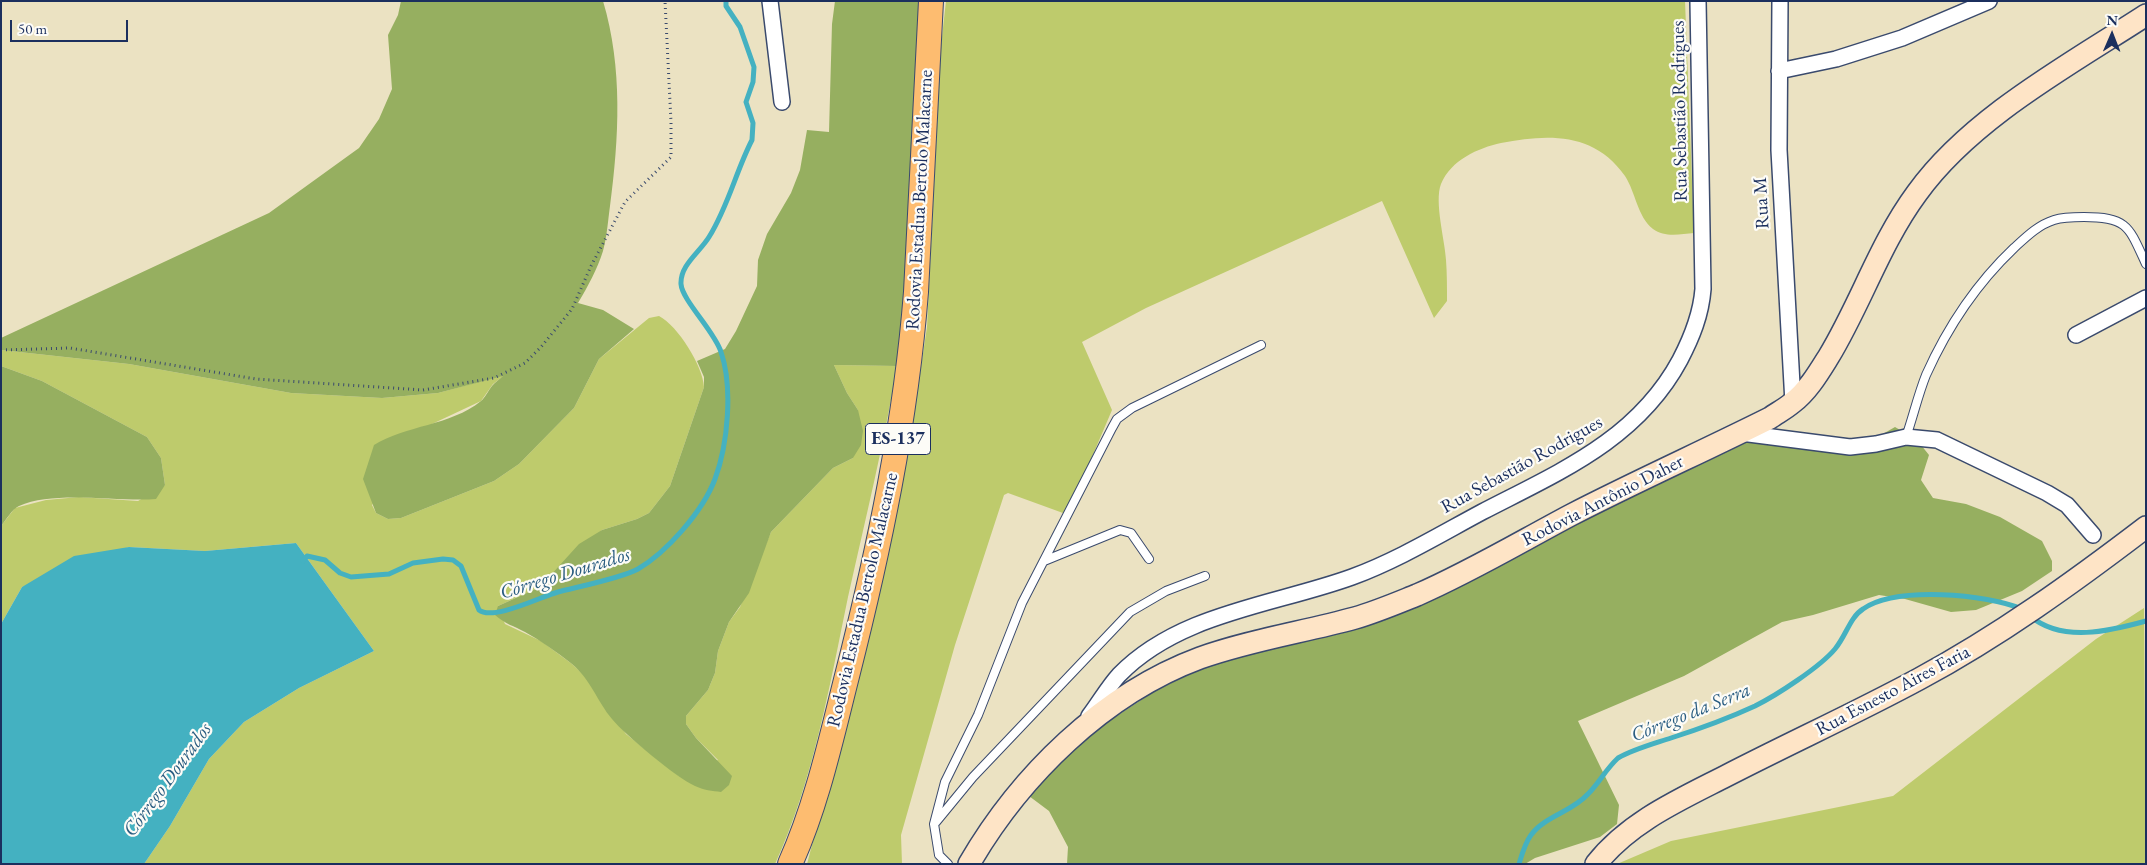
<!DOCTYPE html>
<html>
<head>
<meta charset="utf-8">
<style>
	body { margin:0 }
	#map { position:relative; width:2147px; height:865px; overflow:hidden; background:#ebe2c2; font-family:"EB Garamond",serif }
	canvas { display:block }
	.frame { position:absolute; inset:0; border:2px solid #1b2f5e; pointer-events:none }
	.north { position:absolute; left:2087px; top:10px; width:50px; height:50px; -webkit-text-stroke:4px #fdfcf7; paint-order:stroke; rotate:1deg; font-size:14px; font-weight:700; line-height:20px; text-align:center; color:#1b2f5e }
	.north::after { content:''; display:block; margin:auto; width:18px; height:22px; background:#1b2f5e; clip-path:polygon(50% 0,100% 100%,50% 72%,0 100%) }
	.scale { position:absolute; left:10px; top:20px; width:118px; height:22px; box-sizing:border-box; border:2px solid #1b2f5e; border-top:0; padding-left:6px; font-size:15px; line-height:18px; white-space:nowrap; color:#1b2f5e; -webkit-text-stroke:4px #fdfcf7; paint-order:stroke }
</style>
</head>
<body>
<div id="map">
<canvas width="2147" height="865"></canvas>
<div class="frame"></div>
<div class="north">N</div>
<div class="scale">50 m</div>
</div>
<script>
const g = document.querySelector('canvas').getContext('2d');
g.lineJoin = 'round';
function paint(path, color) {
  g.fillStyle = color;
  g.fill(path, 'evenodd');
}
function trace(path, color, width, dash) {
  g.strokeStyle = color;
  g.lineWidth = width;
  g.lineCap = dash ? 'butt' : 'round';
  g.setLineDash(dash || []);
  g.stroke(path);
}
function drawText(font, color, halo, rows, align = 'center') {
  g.font = font + ' "EB Garamond",serif';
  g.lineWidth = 4.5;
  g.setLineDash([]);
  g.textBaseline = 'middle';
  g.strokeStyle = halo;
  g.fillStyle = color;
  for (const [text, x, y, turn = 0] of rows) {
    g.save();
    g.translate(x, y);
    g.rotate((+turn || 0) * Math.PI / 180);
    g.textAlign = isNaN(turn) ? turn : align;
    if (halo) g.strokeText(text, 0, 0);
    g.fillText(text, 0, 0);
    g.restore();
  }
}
const green = new Path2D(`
	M946,1H1685L1694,233C1681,234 1665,238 1653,229C1637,216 1636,193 1625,176C1594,132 1548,134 1501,143C1478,148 1451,160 1441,184C1434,202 1445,240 1446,260C1447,273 1447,288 1447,301L1434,318L1382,201L1146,308L1082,342L1112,410L1069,511L1063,513L1008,493L1004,495L955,645L901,835L902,864H807L876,601L919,380L927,327L941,46Z
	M659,316C678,326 703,366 704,387L670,486L649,513L637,519L602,530L540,587L498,606L505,624L541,641L572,664L586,677L626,734L679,776L718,760L696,738L686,724V716L708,690L715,673L718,651L729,622L740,607L771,532L833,468L853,458L858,410L847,393L834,365L897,366C884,444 865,520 848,597C830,684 813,782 775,864H144L170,826L209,759L244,722L299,688L374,651L296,543L205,551L129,547L22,587L1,624V526L15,508L46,500L79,497L138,501L165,485L161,458L147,437L42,381L1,366V350L129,364L291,393L382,398L438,393L505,375L493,384L481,401L432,424L372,505L376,513L388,519L401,518L494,481L519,464L574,408L599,359L649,318Z
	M2144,608L2146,864H1617L1671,841L1893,796L2096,639Z`);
const forest = new Path2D(`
	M401,1H603C623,68 619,138 610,206C608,220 607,237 603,251C597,270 588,286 578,303L603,310L634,329L599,359L574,408L519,464L494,481L401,518L388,519L376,513L363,479L374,445C406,425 450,426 481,401C485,398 488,391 492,386C495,382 500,379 503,376L438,393L382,398L291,393L129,364L1,350V338L269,213L359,148L379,119L392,89L388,35L398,15Z
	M835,1H923L903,325L897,366L834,365L847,393L858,410L863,431L861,445L853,458L833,468L771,532L749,593L729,622L718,651L715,673L708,690L686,716V724L696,738L732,776L729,785L721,792C713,791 703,790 695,786C677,778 625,735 612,719C597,701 591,680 572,664C557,652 541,641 525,632C514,626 505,624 495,615L498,606L540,587L579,544L602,530L637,519L649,513L670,486L704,387V377L697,361L725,349L736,331L757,286L758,260L767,234L791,193L800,170L807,130L829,132L832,24Z
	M1,366L42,381L147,437L161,458L165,485L156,499C117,502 54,490 19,506C12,509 6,520 1,526Z
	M1895,427L1917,440L1929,455L1921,480L1933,498L1966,504L2000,517L2042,541L2052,561V571L2022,591L1976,610L1951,612L1905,599L1879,595L1813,615L1782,622L1684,676L1578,721L1619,805L1617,824L1600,837L1535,858L1525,864H1067L1068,847L1049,811L1029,796L1066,756L1109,721L1155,691L1204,667L1230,657L1333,633L1742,440L1867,443Z`);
const water = new Path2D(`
	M296,543L374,651L299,688L244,722L209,759L170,826L144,864H1V624L22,587L74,556L129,547L205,551Z`);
const stream = new Path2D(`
	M303,561L307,556L325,560L340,573L351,577L389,574L413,563L443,559L453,560L461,566L479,610C493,621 540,597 558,592C577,587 622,578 638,569C667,552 703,511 715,479C728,444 733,387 721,352C715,332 682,300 681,284C680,265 700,252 709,237C728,207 736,171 752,140L753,123L746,102L753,82L754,67L740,27L726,6V1
	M2030,616C2062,643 2110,631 2146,621
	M1519,864C1522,854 1525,843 1531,835C1545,816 1572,812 1588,794C1599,783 1606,769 1618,758C1634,749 1653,744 1671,738C1699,729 1729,718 1755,706C1777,695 1820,667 1835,649C1846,636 1850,617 1863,609C1896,586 1987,594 2022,609`);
const path = new Path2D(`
	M1,350L70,348L256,379L423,390L494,378L525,363L541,347L572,309L591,266L625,202L671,157V122L665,1`);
const lane = new Path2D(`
	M1906,437C1913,417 1918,395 1926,375C1948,326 1975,285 2014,248C2026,237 2038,225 2054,220C2063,217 2075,217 2084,217C2128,217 2129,227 2146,264
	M1044,561L1120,530L1131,533L1149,559
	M936,822L973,777L1130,612L1166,591L1205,576
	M948,864L939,855L934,824L945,782L978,715L1022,603L1112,428L1117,419L1132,408L1261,345`);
const street = new Path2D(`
	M770,1L782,102
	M1780,1L1779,150L1793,403
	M1779,71L1836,59L1902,38L1989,1
	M2076,335L2146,298
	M1741,433L1850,447L1876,444L1906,437L1937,440L2047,493L2067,505L2093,535
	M1089,716C1099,703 1108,687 1119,675C1179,613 1275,605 1352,577C1398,560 1439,535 1482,512C1559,472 1637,440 1680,360C1692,337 1701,315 1703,289L1698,1`);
const secondary = new Path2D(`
	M969,864C1020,776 1103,694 1200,658C1250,640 1304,632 1355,618C1376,612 1397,603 1417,595C1470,572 1520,542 1571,515C1637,481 1704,451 1770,418C1777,413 1785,409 1792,403C1808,391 1819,372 1829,356C1861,303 1880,243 1917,193C1971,118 2069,65 2146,15
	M1596,864C1629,822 1679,800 1726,776C1790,743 1856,713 1919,679C1999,636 2074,582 2146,527`);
const primary = new Path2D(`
	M790,864C817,804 831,739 847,676C879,550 906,421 916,292L931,1`);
const shields = [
	[898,439,65]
];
const shieldNames = [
	["ES-137",898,439]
];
const streetNames = [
	["Rua Sebastião Rodrigues",1680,111,-91],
	["Rodovia Estadua Bertolo Malacarne",920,200,-87],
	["Rua M",1762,203,-93],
	["Rua Sebastião Rodrigues",1522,465,-29],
	["Rodovia Antônio Daher",1603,501,-27],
	["Rodovia Estadua Bertolo Malacarne",863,600,-77],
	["Rua Esnesto Aires Faria",1893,691,-28]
];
const waterNames = [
	["Córrego Dourados",565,574,-17],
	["Córrego da Serra",1691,713,-22],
	["Córrego Dourados",168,780,-54]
];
paint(green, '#becb6c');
paint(forest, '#96af60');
paint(water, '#44b1c1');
trace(stream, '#44b1c1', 5);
trace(lane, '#3a4a6d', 10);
trace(street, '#3a4a6d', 18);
trace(secondary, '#3a4a6d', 24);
trace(primary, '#3a4a6d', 26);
trace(path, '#3a4a6d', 3, [1, 4]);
trace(lane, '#fff', 8);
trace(street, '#fff', 15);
trace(secondary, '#fee4c6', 21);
trace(primary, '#fdbc70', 24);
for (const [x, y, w] of shields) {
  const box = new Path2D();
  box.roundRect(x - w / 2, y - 15.5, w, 31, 4);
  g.fillStyle = '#fdfcf7';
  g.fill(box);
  trace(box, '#1b2f5e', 1);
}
drawText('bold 18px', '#1b2f5e', null, shieldNames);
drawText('19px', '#1b2f5e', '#fdfcf7', streetNames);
drawText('italic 20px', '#295c81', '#fdfcf7', waterNames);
</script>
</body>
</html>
